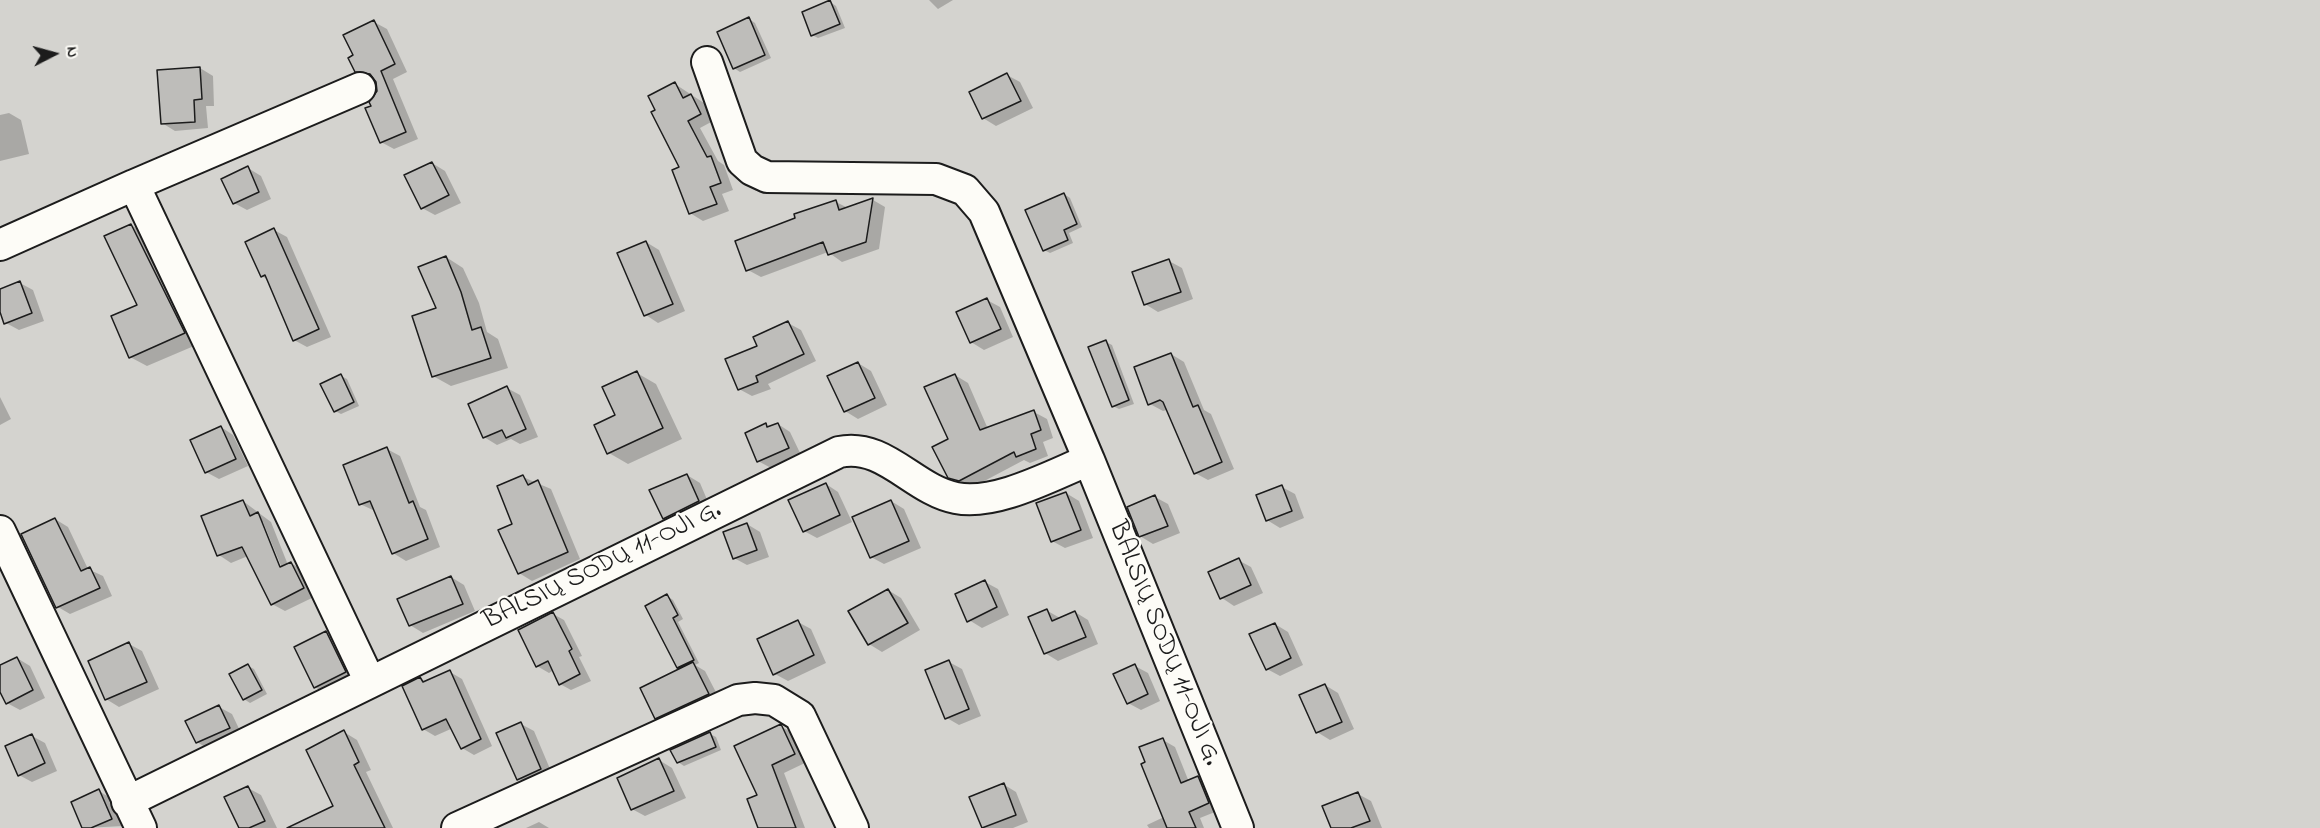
<!DOCTYPE html>
<html>
<head>
<meta charset="utf-8">
<style>
	body { margin:0 }
	#map { position:relative; width:2320px; height:828px; overflow:hidden; background:#f4f3ee; font-family:"Indie Flower",sans-serif }
	canvas { display:block }
	.north { position:absolute; left:24px; top:24px; width:60px; height:60px; -webkit-text-stroke:4px #fdfcf7; paint-order:stroke; rotate:84deg; font-size:16px; font-weight:700; line-height:24px; text-align:center; color:#1c1c1c }
	.north::after { content:''; display:block; margin:auto; width:21px; height:27px; background:#1c1c1c; clip-path:polygon(50% 0,100% 100%,50% 72%,0 100%) }
</style>
</head>
<body>
<div id="map">
<canvas width="2320" height="828"></canvas>
<div class="north">N</div>
</div>
<script>
const g = document.querySelector('canvas').getContext('2d');
g.lineJoin = 'round';
function paint(path, color) {
  g.fillStyle = color;
  g.fill(path, 'evenodd');
}
function trace(path, color, width, dash) {
  g.strokeStyle = color;
  g.lineWidth = width;
  g.lineCap = dash ? 'butt' : 'round';
  g.setLineDash(dash || []);
  g.stroke(path);
}
function drawText(font, color, halo, rows, align = 'center') {
  g.font = font + ' "Indie Flower",sans-serif';
  g.lineWidth = 4.5;
  g.setLineDash([]);
  g.textBaseline = 'middle';
  g.strokeStyle = halo;
  g.fillStyle = color;
  for (const [text, x, y, turn = 0] of rows) {
    g.save();
    g.translate(x, y);
    g.rotate((+turn || 0) * Math.PI / 180);
    g.textAlign = isNaN(turn) ? turn : align;
    if (halo) g.strokeText(text, 0, 0);
    g.fillText(text, 0, 0);
    g.restore();
  }
}
const green = new Path2D(`
	M0,0H2320V828H0Z`);
const shadow = new Path2D(`
	M929,0H953L938,9Z
	M830,2L836,6L845,28L818,38L812,35Z
	M749,19L755,23L771,58L740,72L734,68Z
	M374,22L387,29L407,72L393,79L418,139L394,149L381,142L373,107L379,91L376,79L356,71L355,56Z
	M200,68L213,76L214,106H206L208,128L175,131L162,123Z
	M1007,75L1020,82L1033,108L996,126L983,118Z
	M675,84L704,103L713,121L700,128L718,161L724,165L733,190L722,194L729,211L703,221L690,213L681,168L657,111Z
	M9,113L21,120L29,154L0,161V115Z
	M432,163L445,171L461,203L435,215L422,208Z
	M248,168L261,176L271,199L247,210L234,203Z
	M1064,194L1070,198L1082,227L1069,233L1073,243L1050,253L1044,250Z
	M873,200L885,207L879,249L842,262L828,252L761,277L748,270L836,202L848,208Z
	M131,225L148,235L201,343L147,366L130,357L139,306Z
	M274,230L287,237L331,337L307,347L294,340L268,280L262,276Z
	M646,242L659,250L685,311L658,323L646,315Z
	M446,257L463,268L479,303L487,332L498,339L508,368L451,386L433,376Z
	M1169,261L1182,268L1193,299L1158,312L1145,304Z
	M20,283L33,290L44,321L19,330L6,323L0,308V290Z
	M987,300L1000,307L1013,337L984,350L971,342Z
	M788,323L801,330L816,361L768,384L771,389L752,396L739,389L759,346Z
	M1106,342L1112,345L1134,404L1119,409L1113,406Z
	M1171,354L1184,362L1204,410L1211,414L1234,469L1208,480L1195,473L1167,410L1163,411L1150,404Z
	M858,363L871,371L887,405L858,419L845,411Z
	M637,373L656,384L682,439L628,464L609,453L617,416Z
	M955,375L968,383L988,429L1034,412L1047,419L1053,438L1043,442L1048,456L1030,463L1024,460L973,487L949,476Z
	M341,376L347,379L359,406L341,414L335,411Z
	M507,388L520,395L538,437L520,444L511,439L497,445L484,437Z
	M0,397L11,419L0,425Z
	M778,424L790,432L801,455L771,468L758,461L766,425L770,428Z
	M221,427L233,435L248,466L219,479L206,472Z
	M387,449L400,456L420,507L426,510L440,547L406,561L393,553L375,511L360,504Z
	M687,475L700,483L711,509L677,526L664,518Z
	M523,477L551,489L580,559L532,581L519,573L514,525Z
	M826,484L838,492L852,522L817,538L804,531Z
	M1282,487L1295,494L1304,518L1280,528L1267,520Z
	M1066,493L1079,501L1093,538L1065,548L1052,541Z
	M1155,497L1168,504L1180,533L1153,544L1140,536Z
	M243,501L271,522L288,565L291,563L304,571L316,596L285,611L272,604L248,556L231,563L219,555ZM260,522H263L284,573L282,574Z
	M891,501L904,509L921,548L884,564L871,557Z
	M55,519L68,527L88,569L103,576L112,596L70,614L58,607Z
	M747,524L760,532L769,557L747,565L734,558Z
	M1238,560L1251,567L1263,593L1234,606L1222,598Z
	M451,577L464,585L475,611L423,633L410,625Z
	M985,582L998,589L1009,615L982,628L969,620Z
	M888,590L901,598L920,630L882,652L869,644L851,612Z
	M667,596L673,600L683,619L678,622L699,663L695,665L705,671L721,702L669,725L656,718L682,669L678,667Z
	M1046,610L1060,618L1075,612L1088,620L1098,644L1058,661L1045,653Z
	M553,614L564,620L582,656L579,657L591,681L571,690L560,684L554,670L549,673L537,666Z
	M798,622L811,629L826,663L788,681L775,674Z
	M1275,624L1288,632L1303,665L1280,676L1267,669Z
	M326,633L339,640L358,680L328,695L315,687Z
	M129,644L142,651L159,689L119,707L106,699Z
	M17,658L30,666L45,698L20,710L7,703L0,688V666Z
	M949,662L962,669L981,716L959,725L947,718Z
	M248,666L254,669L267,694L250,703L244,699Z
	M1135,666L1148,673L1160,701L1141,710L1128,703Z
	M450,672L462,679L492,746L474,755L462,748L453,728L435,736L423,729L420,679L427,682Z
	M1325,685L1338,693L1354,729L1330,740L1317,732Z
	M219,707L232,714L242,735L210,750L197,742Z
	M521,724L534,731L553,776L531,786L518,778Z
	M780,726L793,733L807,762L784,773L805,828H760L759,796Z
	M344,732L357,740L371,770L366,772L393,828H316L335,807Z
	M710,734L716,737L721,750L684,766L678,762Z
	M32,736L45,743L57,771L32,782L19,775Z
	M1163,740L1175,747L1189,782L1198,778L1210,785L1220,810L1200,818L1204,828H1149L1147,825L1164,817Z
	M659,760L672,768L686,798L645,816L632,809Z
	M1003,784L1016,792L1028,822L1013,828H985Z
	M248,788L261,795L277,828H241Z
	M99,791L112,799L124,826L84,828Z
	M1358,794L1371,801L1382,828H1332Z
	M539,822L549,828H526Z`);
const building = new Path2D(`
	M830,0L840,24L811,36L802,12Z
	M749,17L765,55L733,69L717,32Z
	M374,20L395,64L381,71L406,132L380,143L365,108L371,106L369,102L377,91L376,82L370,74L355,72L348,58L353,55L343,35Z
	M200,67L202,99L194,100L195,122L161,124L157,70Z
	M1007,73L1021,101L982,119L969,92Z
	M675,82L683,98L691,94L701,114L688,121L707,157L711,156L721,183L710,187L717,204L689,214L672,170L679,167L651,112L655,110L648,96Z
	M432,162L449,195L421,209L404,175Z
	M248,166L259,192L233,204L221,179Z
	M1064,193L1077,224L1064,230L1068,240L1043,251L1025,210Z
	M873,198L866,242L828,255L823,242L746,271L735,241L795,218L794,214L836,200L839,210Z
	M131,224L185,333L129,358L111,316L137,305L104,236Z
	M274,228L319,329L293,341L265,275L261,277L245,242Z
	M646,241L673,304L644,316L617,253Z
	M446,256L461,292L472,330L481,327L491,358L432,377L412,316L436,308L418,267Z
	M1169,259L1181,292L1144,305L1132,272Z
	M20,281L32,313L4,324L0,312V289Z
	M987,298L1001,329L970,343L956,312Z
	M788,321L804,354L756,376L758,382L738,390L725,359L757,346L753,337Z
	M1106,340L1129,400L1112,407L1088,347Z
	M1171,353L1193,407L1198,405L1222,462L1194,474L1163,402L1160,400L1148,405L1134,367Z
	M858,362L875,398L844,412L827,376Z
	M637,371L663,428L607,454L594,425L615,415L602,387Z
	M341,374L354,402L334,412L320,384Z
	M955,374L980,430L1034,410L1041,430L1031,434L1036,449L1016,457L1014,452L959,481L948,478L932,447L948,439L924,387Z
	M507,386L526,429L506,438L502,430L483,438L468,404Z
	M766,423L767,427L778,423L789,448L757,462L745,433Z
	M221,426L236,459L205,473L190,440Z
	M387,447L409,503L413,501L428,539L392,554L370,501L359,505L343,465Z
	M687,474L699,501L663,519L649,490Z
	M523,475L528,485L538,480L568,552L518,574L498,530L512,524L497,486Z
	M826,483L840,515L803,532L788,500Z
	M1282,485L1292,511L1266,521L1256,495Z
	M1066,492L1081,530L1051,542L1036,503Z
	M1155,495L1168,526L1139,537L1127,507Z
	M243,500L250,516L258,512L280,567L291,562L304,588L271,605L242,547L217,556L201,516Z
	M891,500L909,541L870,558L852,517Z
	M55,518L81,571L90,567L100,588L56,608L21,534Z
	M747,523L757,550L733,559L723,532Z
	M1239,558L1251,585L1220,599L1208,572Z
	M451,576L463,604L409,626L397,599Z
	M985,580L997,607L967,622L955,594Z
	M888,589L908,623L868,645L848,611Z
	M667,594L678,615L673,618L694,660L677,668L645,606Z
	M1047,609L1052,621L1075,611L1086,637L1044,654L1028,617Z
	M553,612L572,649L569,651L580,674L559,685L548,661L536,667L518,630Z
	M798,620L814,655L773,675L757,639Z
	M1275,623L1291,658L1266,670L1249,634Z
	M326,631L346,672L314,688L294,647Z
	M129,642L147,682L105,700L88,661Z
	M17,657L33,690L6,704L0,692V665Z
	M949,660L969,709L945,719L925,670Z
	M693,662L709,694L655,719L640,688Z
	M248,664L262,690L243,700L229,674Z
	M1135,664L1148,694L1127,704L1113,674Z
	M450,670L481,739L461,749L446,719L422,730L402,686L420,677L423,682Z
	M1325,684L1342,722L1316,733L1299,695Z
	M219,705L230,728L196,743L185,721Z
	M521,722L541,769L517,780L496,733Z
	M781,724L795,754L772,765L796,828H758L747,799L757,795L734,746Z
	M344,730L359,762L354,765L385,828H287L333,806L306,750Z
	M710,732L716,747L677,763L670,750Z
	M32,734L45,763L18,776L5,746Z
	M1163,738L1181,783L1198,776L1209,803L1189,812L1196,828H1167L1141,764L1145,762L1139,747Z
	M659,758L674,791L631,810L617,778Z
	M1004,783L1016,815L982,828L969,797Z
	M248,786L265,821L249,828H239L224,797Z
	M99,789L112,819L91,828H82L71,802Z
	M1358,792L1370,821L1351,828H1331L1322,806Z`);
const minor = new Path2D(`
	M707,62L742,161L752,170L767,177L936,179L965,190L984,212L1089,460
	M134,185L360,88
	M0,245L134,185L370,682
	M0,531L141,828
	M127,802L839,452C884,442 914,490 956,498C996,506 1052,475 1089,460L1238,828
	M457,828L738,700L755,698L774,700L800,716L853,828`);
const streetNames = [
	["BALSIŲ SODŲ 11-OJI G.",603,567,-26],
	["BALSIŲ SODŲ 11-OJI G.",1163,644,68]
];
paint(green, '#d4d3cf');
paint(shadow, '#0003');
paint(building, '#bebdba');
trace(building, '#1c1c1c', 1.5);
trace(minor, '#1c1c1c', 34);
trace(minor, '#fdfcf7', 30);
drawText('27px', '#1c1c1c', '#fdfcf7', streetNames);
</script>
</body>
</html>
